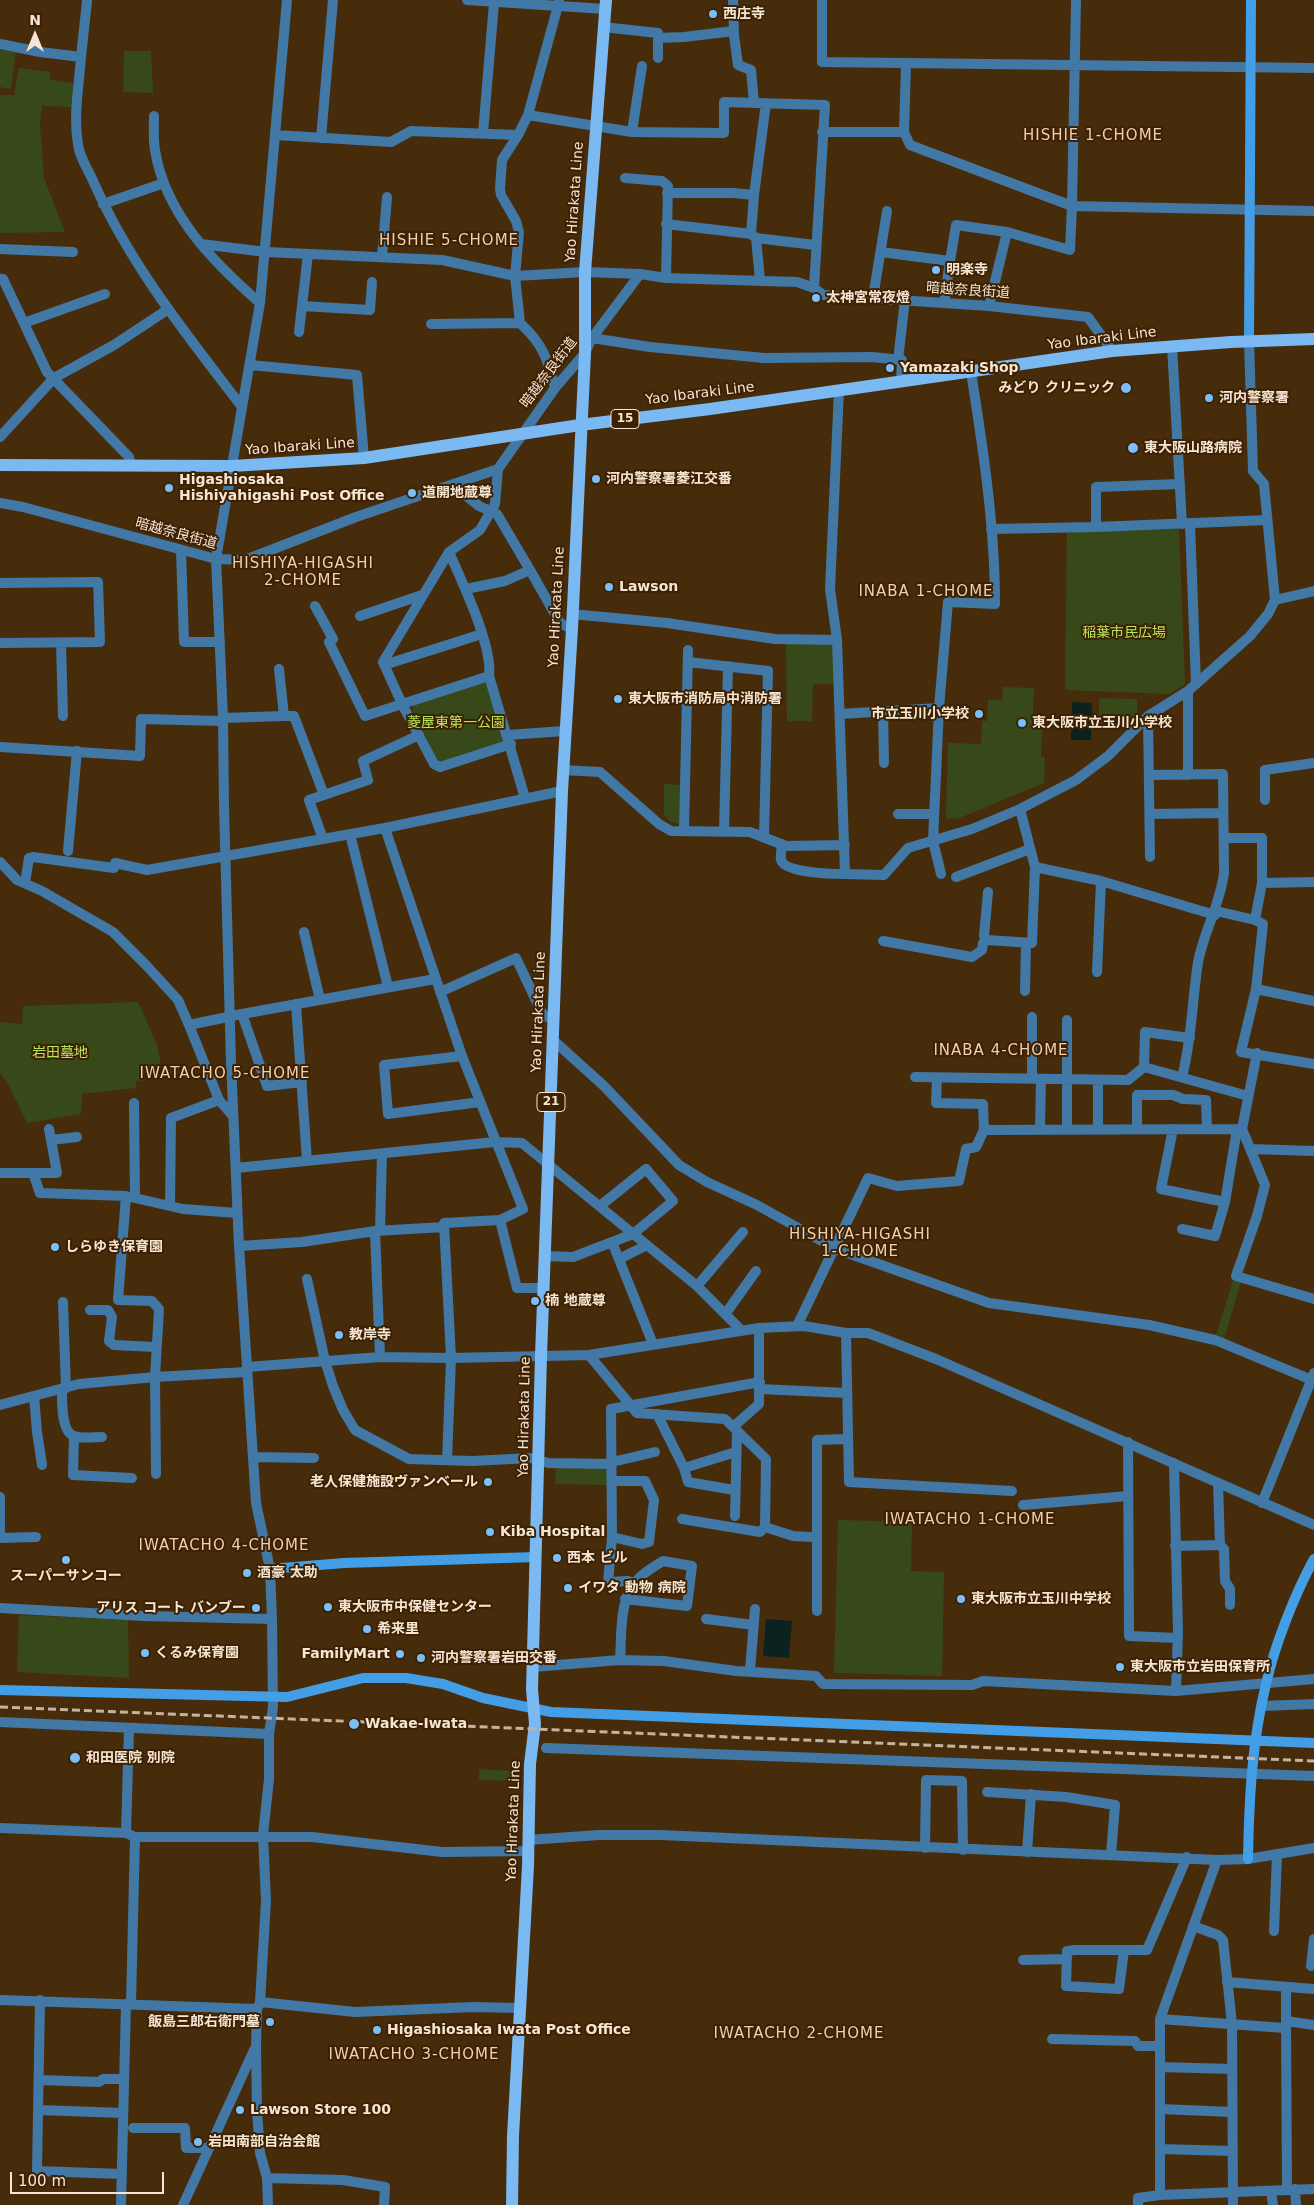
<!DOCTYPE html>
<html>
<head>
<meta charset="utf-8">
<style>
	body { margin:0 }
	#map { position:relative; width:1314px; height:2205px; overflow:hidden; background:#472c0c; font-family:"DejaVu Sans",sans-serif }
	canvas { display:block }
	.north { position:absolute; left:10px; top:10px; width:50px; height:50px; -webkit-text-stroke:4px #3c2102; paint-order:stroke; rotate:0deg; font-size:14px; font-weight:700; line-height:20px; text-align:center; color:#f6e5d3 }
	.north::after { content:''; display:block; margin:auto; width:18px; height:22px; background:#f6e5d3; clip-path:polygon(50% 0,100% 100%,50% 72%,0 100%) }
	.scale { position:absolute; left:10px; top:2172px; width:154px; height:22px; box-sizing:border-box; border:2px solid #f6e5d3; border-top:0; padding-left:6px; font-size:15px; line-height:18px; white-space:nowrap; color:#f6e5d3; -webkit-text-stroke:4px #3c2102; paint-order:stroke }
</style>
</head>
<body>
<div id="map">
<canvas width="1314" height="2205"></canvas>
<div class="north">N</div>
<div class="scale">100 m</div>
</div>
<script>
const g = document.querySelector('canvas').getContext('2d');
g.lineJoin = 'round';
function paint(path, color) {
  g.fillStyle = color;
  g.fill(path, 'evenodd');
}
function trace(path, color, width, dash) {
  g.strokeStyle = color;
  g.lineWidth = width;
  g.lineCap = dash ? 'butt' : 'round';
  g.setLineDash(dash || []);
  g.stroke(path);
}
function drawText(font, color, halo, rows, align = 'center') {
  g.font = font + ' "DejaVu Sans","Noto Sans JP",sans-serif';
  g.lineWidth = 4;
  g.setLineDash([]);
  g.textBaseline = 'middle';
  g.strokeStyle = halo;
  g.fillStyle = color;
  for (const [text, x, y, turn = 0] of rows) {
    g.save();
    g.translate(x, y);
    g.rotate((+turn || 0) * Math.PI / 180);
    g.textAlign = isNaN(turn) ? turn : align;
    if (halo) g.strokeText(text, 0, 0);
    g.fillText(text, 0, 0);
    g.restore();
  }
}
const green = new Path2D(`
	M0,49L16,51L11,89L0,87Z
	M124,51H151L153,93L123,92Z
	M19,68L50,72V80L74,83L73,107L42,106L40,125L44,178L65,232L0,233V95H14Z
	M1179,529L1185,684L1169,694L1065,690L1067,532Z
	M786,641H836V684H813L812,721H787Z
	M480,682L488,683L503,736L502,743L441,762L436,759L412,709L417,701Z
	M1003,687L1034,688L1032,728L1042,729L1041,757H1045L1044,783L957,819L946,818L948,743L981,744L982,721H987L988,700H1002Z
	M1099,698L1137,699V716L1128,726L1099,725Z
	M664,784L681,785L680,824L671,822L664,815Z
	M138,1002L157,1045L161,1066L142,1069L144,1080L136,1081V1088L82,1094L81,1114L27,1123L7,1082L0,1073V1022L22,1024L23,1006Z
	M1233,1280L1241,1282L1224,1339L1216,1335Z
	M556,1467H610V1485L555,1484Z
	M838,1520L912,1522L911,1571L944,1572L942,1676L834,1673Z
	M19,1615L128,1620L129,1678L17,1672Z
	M479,1769L513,1771L517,1781L479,1780Z`);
const water = new Path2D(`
	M1072,702L1092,703L1091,740H1071Z
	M766,1619L792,1621L789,1658L763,1656Z`);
const street = new Path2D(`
	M467,0L605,9
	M733,0L734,35L738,65L751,70L754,103
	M822,0V62L1314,68
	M603,27L658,33V58
	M658,38L684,37L734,31
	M0,44L40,52L81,57C79,86 73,116 78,144C79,157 89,171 94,183C131,266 187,335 242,407
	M81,57L87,1
	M906,64L904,132L910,145L1072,206L1314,211
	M528,115L559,2
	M154,116C154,127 153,139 155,150C165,214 214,263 260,303
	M632,132L642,66
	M822,132H904
	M483,133L494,3
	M276,135L391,142L411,131L518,135L528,115L632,132L724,133V102L825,105L814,288
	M518,135L502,160L500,189L501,195L516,221L519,232L515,276L520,323C543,344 547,358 555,388
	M321,138L333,0
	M625,178L662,181L668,186L666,278
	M667,193H733L754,195
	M103,204L164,183
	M666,224L751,234
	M756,238L815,245
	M201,244L266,252L442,260L515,276L585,272L640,274L666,278L797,282L814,288L823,295L989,306L1088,317L1112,351
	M0,249L73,252
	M881,252L950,261L944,303
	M382,257L387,197
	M950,261L956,225L1007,232
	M0,279H3L47,372L129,457L131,466
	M760,280L756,238L751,234L754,195L766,103
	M873,298L887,211
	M302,306L370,310L372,282
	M989,306L1007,232L1070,250L1072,206L1076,0
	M24,323L105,294
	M431,324L520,323
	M299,332L308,254
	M592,338L650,347L764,358L872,357L902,360L901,381
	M1249,341L1253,471L1264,484L1275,600
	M1172,346L1182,524
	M898,360L905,300
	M250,365L357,375L364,458
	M839,390L830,589L837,640L845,874L884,875L908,848L972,829L1020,809L1076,780L1108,756L1148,716L1188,691L1250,636L1268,614L1275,600L1314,591
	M0,437L54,378L114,345L167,310
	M498,469L495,504L480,530L449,552C462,582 493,646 489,676L525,798
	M453,485L479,506L497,514L530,570L505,581L466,589
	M0,503L23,507L216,559L245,560L356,517L498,469L555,388L585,353L592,338L640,274
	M1190,524L1196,684
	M1096,527V487L1180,484
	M991,529L1096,527L1267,520
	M181,550L184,642H220
	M449,552L383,662L402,704L434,764L440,767L511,744
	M530,570L560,623L572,629
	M0,583L98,582L100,642L0,643
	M315,606L333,639L329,642L365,716L489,676
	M572,614L667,623L775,639L837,640
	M360,616L422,595
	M61,643L63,716
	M688,662L768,671L764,837
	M384,665L482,634
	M279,669L284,716H294L324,795
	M1188,691V775
	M883,711L884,763
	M840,714L939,708
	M1148,716L1150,857
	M223,718L284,716
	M508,735L564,731
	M0,747L140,756L141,719L223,721
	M563,770L600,772L659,824L671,831L750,832L786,846L845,845
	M1150,775L1223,774L1224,873C1220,905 1204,931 1198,962C1192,1001 1192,1039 1182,1077
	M1265,800V770L1314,763
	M1020,809L1035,867L1101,881L1215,915
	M898,814H934
	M1150,814L1223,813
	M385,828L462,1056L523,1209L500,1220
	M684,831L688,650
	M724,832L728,666
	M350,834L388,987
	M1224,838H1262V883L1255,920
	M323,839L309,800L368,780L363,761L419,735
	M782,844C782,848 780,855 781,860C785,873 833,874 845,874
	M68,851L77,751
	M0,862L17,880L42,891L113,932L146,965L178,1000L189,1025L242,1014L435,979
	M941,874L933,841L939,708L948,602L995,604C995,526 983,448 971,372
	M956,877L1030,849
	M25,883L29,858L33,857L114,868L115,863L147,870L385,828L562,791
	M1262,883L1314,882
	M988,892L984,936L987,940L1032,943L1035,867
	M1216,911L1255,920L1263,924L1256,989L1241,1052L1314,1064
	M304,932L320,1000
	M883,941L972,957L982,950L983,943L987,940
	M1097,972L1101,881
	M1256,989L1314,1001
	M1025,991L1026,943
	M440,992L516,958L542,1013L547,1017L554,1016
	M296,1004L307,1161
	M242,1014L267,1086L302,1082
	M1032,1017V1079
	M1067,1020V1129
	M189,1025L219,1100L233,1116
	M553,1040L604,1086L679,1165L707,1182L757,1205L836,1249L989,1303L1149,1325L1215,1340L1314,1381
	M1257,1053L1242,1129L1265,1185L1257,1216L1236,1276L1314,1299
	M462,1056L384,1065L388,1114L480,1102
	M1144,1067L1145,1032L1190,1038
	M915,1077L1128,1080L1144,1067L1248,1096
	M937,1078L936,1103L983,1104L984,1130
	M1098,1080V1129
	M134,1103L135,1198
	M1040,1129L1041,1079
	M1137,1129V1095H1173L1183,1099L1206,1100L1207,1129
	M1173,1129L1161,1189L1225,1202
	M51,1140L77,1137
	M1251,1149L1314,1151
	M236,1168L495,1142L522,1143L697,1286L741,1330
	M0,1173H33L40,1193L126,1196L183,1209L237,1213
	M33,1173H57L49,1129
	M126,1196L118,1300L152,1301L159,1309L155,1377L156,1474
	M170,1205L171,1118L219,1100
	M1182,1229L1215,1236L1225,1202L1237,1129
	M375,1231L380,1357
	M380,1231L382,1154
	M612,1242L653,1344
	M239,1246L302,1242L375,1231L444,1227
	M545,1256L573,1257L633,1234L673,1201L646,1169L600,1206
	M619,1259L647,1245
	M307,1279L325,1361L333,1386L343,1410L355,1430L409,1459L472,1461L531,1458L548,1463L612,1464
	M697,1286L743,1232
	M63,1302L66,1388
	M90,1310H108L112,1317L109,1341L114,1345L156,1347
	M726,1313L756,1271
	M797,1326L868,1178L897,1186L959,1181L966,1149L976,1147L984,1130L1242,1129
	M846,1333L849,1482L1012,1491
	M589,1355L637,1413L725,1419L766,1459L765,1527L793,1536L813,1537
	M247,1367L380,1357L451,1358L589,1355L759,1328L804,1326L846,1333H868L936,1359L1314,1525
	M62,1389C62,1400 61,1432 74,1436C82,1439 94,1437 102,1437
	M760,1389L847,1393
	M34,1396L37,1432L42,1465
	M0,1405L79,1384L155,1377L246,1372
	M657,1414L684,1468L688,1482L734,1490
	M733,1427L759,1404V1328
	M74,1436L73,1475L132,1478
	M1128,1442L1129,1636L1177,1638
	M253,1457L314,1458
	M447,1460L451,1358L444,1223L500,1220L517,1288H544
	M612,1462L655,1452
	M1174,1463L1178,1632L1176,1691
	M684,1468L736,1452
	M612,1481H645L654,1500L649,1542L642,1544L612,1537L611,1409L760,1382
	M0,1497V1538L36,1537
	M1262,1503L1314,1373
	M1023,1505L1128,1496
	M735,1516L737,1431
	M682,1519L760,1532L765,1527
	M612,1537L608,1582L628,1581L634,1583
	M1220,1545L1224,1549L1225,1581L1230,1589V1605
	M1175,1546L1220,1545L1218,1483
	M0,1608L144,1616L272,1619
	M817,1611V1440L847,1439
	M706,1619L754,1625
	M620,1660L664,1661L736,1671L816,1676L823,1684L972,1685L983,1681L1176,1691L1314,1679
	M533,1667L620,1660C622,1633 618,1597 640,1577C646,1571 655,1566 663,1561L692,1566L687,1606L625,1599
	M750,1670L755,1609
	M1262,1706L1314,1704
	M0,1722L269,1734
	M546,1748L1314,1776
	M987,1792L1066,1797L1115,1805L1111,1855
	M0,1828L126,1833L135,1837H312L442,1852L528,1851
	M126,1833L129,1728
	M528,1840L599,1835H661L1217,1860L1248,1859L1314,1848
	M925,1848L926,1780L962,1781L963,1850
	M1027,1852L1031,1794
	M1193,1926L1218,1935L1223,1940L1232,2024L1233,2205
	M1274,1931L1277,1854
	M1124,1950L1119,1989L1066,1986L1067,1951L1075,1950H1147L1187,1857
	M1023,1960L1067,1959
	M1311,1966L1314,1939
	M1227,1982L1314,1989
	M0,2000L257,2009
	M40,2000L37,2171L122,2174
	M260,2002L355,2012L473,2007L520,2008
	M131,2004L135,1837
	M1160,2019L1285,2028
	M1286,2021V1987
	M1052,2039L1135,2041L1138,2046H1160
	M1160,2067L1232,2069
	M39,2080L99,2082L103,2079H124
	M1160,2109L1232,2112
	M38,2110L123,2113
	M133,2128H185L186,2148H209
	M1160,2149L1232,2151
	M267,2178L343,2180L385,2187L384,2205
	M1287,2189L1286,2021L1314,2025
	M1295,2189L1296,2205
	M1271,2191L1273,2205
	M1160,2195V2019L1217,1860
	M121,2205L126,2004
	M183,2205L254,2050
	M268,2205L267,2178L260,2153L257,2111L256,2047L257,2009L260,2002L266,1901L263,1835L269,1779V1734L273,1707L272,1619L270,1569L256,1503L239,1246L231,1062L224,806L223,718L216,559L260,303L287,0
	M1138,2205V2198L1160,2195L1314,2189`);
const secondary = new Path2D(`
	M1249,341L1251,0
	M270,1569L344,1563L536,1557
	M0,1690L287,1697L363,1678H406L443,1684L483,1698L551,1712L1314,1743
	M1248,1859C1249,1800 1252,1741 1266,1684C1275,1644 1295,1594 1314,1559`);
const primary = new Path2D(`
	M0,465L232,466L364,458L580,425L710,409L1112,351L1231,342L1314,339
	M512,2205L513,2136L528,1866L530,1764L535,1724L532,1689L541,1356L562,791L572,629L585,353V272L606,0`);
const rail = new Path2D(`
	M0,1707L1314,1761`);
const markers = [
	[713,14,5,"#7bbef9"],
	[936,270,5,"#7bbef9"],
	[816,298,5,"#7bbef9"],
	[890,368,5,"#7bbef9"],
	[1126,388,6,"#7bbef9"],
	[1209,398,5,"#7bbef9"],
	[1133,448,6,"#7bbef9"],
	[596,479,5,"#7bbef9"],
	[169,488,5,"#7bbef9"],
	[412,493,5,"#7bbef9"],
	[609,587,5,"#7bbef9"],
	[618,699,5,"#7bbef9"],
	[979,714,5,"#7bbef9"],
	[1022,723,5,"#7bbef9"],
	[55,1247,5,"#7bbef9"],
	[535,1301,5,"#7bbef9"],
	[339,1335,5,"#7bbef9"],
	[488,1482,5,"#7bbef9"],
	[490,1532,5,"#7bbef9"],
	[557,1558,5,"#7bbef9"],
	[66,1560,5,"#7bbef9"],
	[247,1573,5,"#7bbef9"],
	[568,1588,5,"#7bbef9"],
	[961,1599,5,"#7bbef9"],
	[328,1607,5,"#7bbef9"],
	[256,1608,5,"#7bbef9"],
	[367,1629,5,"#7bbef9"],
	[145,1653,5,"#7bbef9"],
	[400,1654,5,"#7bbef9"],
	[421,1658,5,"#7bbef9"],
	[1120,1667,5,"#7bbef9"],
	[354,1724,6,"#7bbef9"],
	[75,1758,6,"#7bbef9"],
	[270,2022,5,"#7bbef9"],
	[377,2030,5,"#7bbef9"],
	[240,2110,5,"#7bbef9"],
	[198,2142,5,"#7bbef9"]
];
const shields = [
	[625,419,28],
	[551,1102,28]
];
const shieldNames = [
	["15",625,419],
	["21",551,1102]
];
const poiNames = [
	["西庄寺",723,14],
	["明楽寺",946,270],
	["太神宮常夜燈",826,298],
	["Yamazaki Shop",900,368],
	["みどり クリニック",1115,388,"right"],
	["河内警察署",1219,398],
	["東大阪山路病院",1144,448],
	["河内警察署菱江交番",606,479],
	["Higashiosaka",179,480],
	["Hishiyahigashi Post Office",179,496],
	["道開地蔵尊",422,493],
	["Lawson",619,587],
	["東大阪市消防局中消防署",628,699],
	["市立玉川小学校",969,714,"right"],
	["東大阪市立玉川小学校",1032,723],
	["しらゆき保育園",65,1247],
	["楠 地蔵尊",545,1301],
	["教岸寺",349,1335],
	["老人保健施設ヴァンベール",478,1482,"right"],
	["Kiba Hospital",500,1532],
	["西本 ビル",567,1558],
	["酒豪 太助",257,1573],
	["スーパーサンコー",66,1576,"center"],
	["イワタ 動物 病院",578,1588],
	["東大阪市立玉川中学校",971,1599],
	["東大阪市中保健センター",338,1607],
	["アリス コート バンブー",246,1608,"right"],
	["希来里",377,1629],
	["くるみ保育園",155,1653],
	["FamilyMart",390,1654,"right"],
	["河内警察署岩田交番",431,1658],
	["東大阪市立岩田保育所",1130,1667],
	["Wakae-Iwata",365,1724],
	["和田医院 別院",86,1758],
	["飯島三郎右衛門墓",260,2022,"right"],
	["Higashiosaka Iwata Post Office",387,2030],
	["Lawson Store 100",250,2110],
	["岩田南部自治会館",208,2142]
];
const streetNames = [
	["Yao Hirakata Line",575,202,-86],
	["暗越奈良街道",968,291,4],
	["Yao Ibaraki Line",1102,339,-7],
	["暗越奈良街道",549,373,-53],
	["Yao Ibaraki Line",700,394,-7],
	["Yao Ibaraki Line",300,447,-4],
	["暗越奈良街道",176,534,15],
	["Yao Hirakata Line",557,607,-87],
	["Yao Hirakata Line",539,1012,-88],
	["Yao Hirakata Line",525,1417,-89],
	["Yao Hirakata Line",514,1821,-88]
];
const parkNames = [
	["稲葉市民広場",1124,633],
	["菱屋東第一公園",456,723],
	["岩田墓地",60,1053]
];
const neighbourhoodNames = [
	["HISHIE 1-CHOME",1093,136],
	["HISHIE 5-CHOME",449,241],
	["HISHIYA-HIGASHI",303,564],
	["2-CHOME",303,581],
	["INABA 1-CHOME",926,592],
	["INABA 4-CHOME",1001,1051],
	["IWATACHO 5-CHOME",225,1074],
	["HISHIYA-HIGASHI",860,1235],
	["1-CHOME",860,1252],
	["IWATACHO 1-CHOME",970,1520],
	["IWATACHO 4-CHOME",224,1546],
	["IWATACHO 2-CHOME",799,2034],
	["IWATACHO 3-CHOME",414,2055]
];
paint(green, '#374918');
paint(water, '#0c2220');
trace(street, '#4278a5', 10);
trace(secondary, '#439ee6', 10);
trace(primary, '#7ab9f1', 12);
trace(rail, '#c7b39d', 3, [8, 4]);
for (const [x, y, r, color] of markers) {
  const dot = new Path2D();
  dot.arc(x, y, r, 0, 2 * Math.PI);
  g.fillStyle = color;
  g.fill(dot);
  trace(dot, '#3c2102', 2);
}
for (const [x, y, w] of shields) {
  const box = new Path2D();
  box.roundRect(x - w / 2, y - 9.5, w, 19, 4);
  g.fillStyle = '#3c2102';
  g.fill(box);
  trace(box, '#f6e5d3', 1);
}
drawText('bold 12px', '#f6e5d3', null, shieldNames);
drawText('bold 14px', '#f6e5d3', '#3c2102', poiNames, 'left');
drawText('14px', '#f6e5d3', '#3c2102', streetNames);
drawText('14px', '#b5e55c', '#3c2102', parkNames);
g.letterSpacing = '1px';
drawText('15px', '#f2cfad', '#3c2102', neighbourhoodNames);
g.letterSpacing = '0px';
</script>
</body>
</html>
